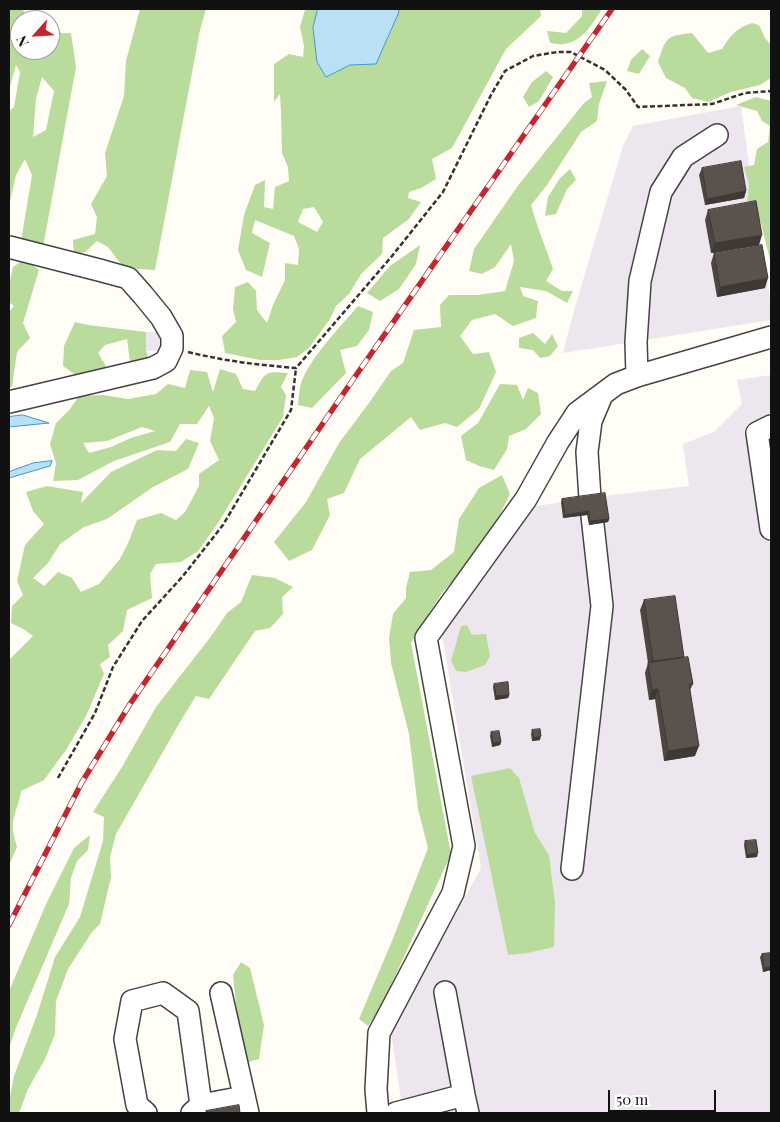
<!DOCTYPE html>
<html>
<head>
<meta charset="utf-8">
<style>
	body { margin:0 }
	#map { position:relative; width:780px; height:1122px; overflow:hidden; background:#fffdf5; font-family:"Playfair Display",serif }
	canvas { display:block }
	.frame { position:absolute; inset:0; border:10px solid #111; pointer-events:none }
	.north { position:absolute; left:10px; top:10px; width:50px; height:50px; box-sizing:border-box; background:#fff; border:1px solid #a0a0a0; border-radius:50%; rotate:244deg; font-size:14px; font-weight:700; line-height:20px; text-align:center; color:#111 }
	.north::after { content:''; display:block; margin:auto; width:18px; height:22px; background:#c4262e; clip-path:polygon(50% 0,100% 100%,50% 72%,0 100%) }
	.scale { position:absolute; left:608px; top:1090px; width:108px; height:22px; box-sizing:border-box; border:2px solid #111; border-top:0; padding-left:6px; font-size:15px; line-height:18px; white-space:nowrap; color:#111; -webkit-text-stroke:4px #fff; paint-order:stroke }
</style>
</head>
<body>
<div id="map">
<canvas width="780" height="1122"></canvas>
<div class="frame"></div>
<div class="north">N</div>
<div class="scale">50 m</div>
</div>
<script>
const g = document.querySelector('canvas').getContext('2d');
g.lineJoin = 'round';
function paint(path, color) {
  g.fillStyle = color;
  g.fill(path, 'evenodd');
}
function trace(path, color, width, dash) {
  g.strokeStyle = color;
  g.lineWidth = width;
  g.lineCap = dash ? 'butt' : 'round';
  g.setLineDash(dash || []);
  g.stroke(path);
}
const industrial = new Path2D(`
	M741,106L755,208L769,291L771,309V320L563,353L575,307L623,146L633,126Z
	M146,332H162V351H146Z
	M771,375V1113H403L391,1032L481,868L442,635L536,506L604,496L689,486L683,444L714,432L742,404L737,380Z`);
const forest = new Path2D(`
	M10,9H23L26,17V20H20V50H50V21L57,25L61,33H71L76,67L43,247L21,241L32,175L25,159L16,175L9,206V111L14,107L20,72L16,65L9,90V10ZM42,77L54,91L46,130L33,137L36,99Z
	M140,9H206L200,30L155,270L124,268L108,247L97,241L85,252L74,255L73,240L95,234L97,217L91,204L107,176L105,153L124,96L126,61Z
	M301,9H318L313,28L317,62L326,77L350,65L376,64L399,12L398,9H540L541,16L506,49L452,148L432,159L436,179L421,188L409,192L408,198L421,202L409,219L383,238L382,254L361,274L349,294L336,306L330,319L309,348L297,357L279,360H260L225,353L222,336L236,322L233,309L235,287L248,282L256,291L257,310L267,323L273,305L285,280V263L298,265L299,249L294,236L255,220L252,233L270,243L262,277L246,270L238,250L244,215L255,185L265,180L264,207L273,209L275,187L289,181L288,167L282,153L281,112L280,94L274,102V64L289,54L303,57L304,46L300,27L305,10ZM314,207L323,222L317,232L298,222L303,209Z
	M582,9H602C593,23 582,43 563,44C559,45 554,43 550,43L547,31L566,33L582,16Z
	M752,23L759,25L765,38L771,45V78L760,85L731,92L708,102L692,98L685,88L666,78L658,62C666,37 666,36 692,33L708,53L722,49C730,36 736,28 752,23Z
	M642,49L650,56L639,74L627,71L631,60Z
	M546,71L553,77L539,101L529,107L523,97L532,82Z
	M607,81L599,104L597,121L581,132L547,185L531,205C537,227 546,248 553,269L546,281L562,291H573L567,303L546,291L520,287L523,296L538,301L536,318L513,326L495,314L472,320L460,336L473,354L489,352L496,372L479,409L457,427L445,423L420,430L411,417L360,459L344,493L327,499L330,515L312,550L289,561L274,542L306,502L339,443L369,403L391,371L403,363L414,330L441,327L440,305L449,295H478L505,291L514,261L511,244L495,267L482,274L469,271L474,249L517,187L584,103L592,97L589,83Z
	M756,97L771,101V264L761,223L747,207L749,184L744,167L754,165L757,149L768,142L770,126L762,121L757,111L736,105Z
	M570,169L576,180L567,189L556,214L545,216L548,197L560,178Z
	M420,245L416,264L399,289L380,301L367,293L390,266Z
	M25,259L39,270L23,323L30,338L17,352L12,387L9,388V312L14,306L9,302V285L13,267Z
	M358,306L373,312L369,330L357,346L340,350L346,373L312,408L298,405C299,397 299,386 303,378C314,354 340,327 358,306Z
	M75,322L88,325L146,332V351L150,361L130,362L127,339L105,345L98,353L106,366L103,371L77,376L63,366L64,346Z
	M533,333L545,344L552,334L558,346L550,356L540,358L533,350L519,348V338Z
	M220,369L236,374L243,389L255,391C266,371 266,371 288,373L281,387L286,395L283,417L218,523L198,551L181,562L156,564L150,574L152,598L127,610L123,631L108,645L110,657L100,664L104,674L86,716L66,750L44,780L21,791C20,802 14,812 13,823C12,832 15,839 17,847L9,865V660L33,636L25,630L11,623L12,606L23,595L17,581L25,545L44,524L33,511L26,492L47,486L83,492L81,503L111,472L157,450L176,451L186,439L199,443L188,469L153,487L107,519L84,527L60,544L48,563L33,578L44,586L58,572L72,578L81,592L99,584L120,559L129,541L137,520L161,513L176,520L185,512L199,486V474L219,460L210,441L214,418L209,406L197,424H180L170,442L114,461L78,480L53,481L56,463L50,444L56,423L70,409L79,396L103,395L128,399L156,394L168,384L185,388L190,370L207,372L213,392ZM142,427L155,431L131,438L111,447L89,453L83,443L107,441Z
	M500,384L517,385L523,400L528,388L538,393L541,414L526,429L509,436L507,449L494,470L479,466L466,460L461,436L478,423Z
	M502,475L510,494L481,553L461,571L442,593L424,621L411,643L451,854L381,1007L368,1026L359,1019L392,941L428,848L418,809L409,734L391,663L389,638L393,614L406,598V588L410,572L431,570L454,552L459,519L479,488Z
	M252,575L275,578L293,587L282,597L283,614L270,628L255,631L209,699L196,696L180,722L116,834L110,857L111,877L100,924L92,932L68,969L56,1001L55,1034L45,1059L28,1089L19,1113H9V1101L14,1076L37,1015L55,957L80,917L103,841L104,817L93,812L122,767L156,707L212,635L227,613L241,602Z
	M467,625L472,635L486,634L490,656L485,665L466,672L456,671L451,661L461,626Z
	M510,768L519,778L535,833L549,855L555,903L554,947L528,953L508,955L471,776Z
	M90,835L88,850L77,861L71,878L69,904L15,1030L9,1048V991L47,902L74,848Z
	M241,962L250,968L264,1025L259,1059L245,1063L238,1024L233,975Z`);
const water = new Path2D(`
	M318,9H398L399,12L376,64L350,65L326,77L317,62L313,28Z
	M23,415L49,423L9,427V417Z
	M52,461L50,466L9,478V473L11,471L33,463Z`);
const path = new Path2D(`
	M188,352C225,361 258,365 296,368L392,256L443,192L491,95L505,71L533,56L557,52H571L605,70L626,90L638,107L712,104L745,93L771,91
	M58,778L95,713L113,667L142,621L183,576L223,525L291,410L296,368`);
const minor = new Path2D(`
	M9,247L99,270L128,278L143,295L161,317L172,336V348L166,361L153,368L9,402
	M637,376L636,342L640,281L661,192L683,157L717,135
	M771,426L757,433L771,529
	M572,869L602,606L590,498L587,452L591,421L602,395
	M445,992L464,1095L468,1113
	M221,993L248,1113
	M146,1113L137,1105L125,1039L132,1001L163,993L188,1011L201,1105
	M192,1113L201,1105L244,1097
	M378,1113L376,1089L379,1033L453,893L464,846L426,638L526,499L558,442L577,413L616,384L637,376L771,337
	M396,1113L464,1095`);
const rail = new Path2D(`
	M9,925L82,782L130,704L350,384L612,9`);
const wall = new Path2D(`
	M702,168L746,191L744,198L705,205L699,175Z
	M708,210L759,245L711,253L705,220Z
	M714,253L765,288L717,297L711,263Z
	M562,499L609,519L608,522L589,525L587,515L563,518L561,502Z
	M644,600L684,657V658L693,684L690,690L695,756L664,761L655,699L649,700L645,673L648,663L640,610Z
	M494,684L509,695L508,698L495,700L493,687Z
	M532,730L540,740L532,741L531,734Z
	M491,732L501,742L500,745L492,747L490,736Z
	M745,841L757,857L746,858L744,845Z
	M771,953V970L763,972L760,957L762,954Z`);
const shadedWall = new Path2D(`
	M746,191L744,198L705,205L707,199Z
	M762,235L759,245L711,253L715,243Z
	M768,278L765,288L717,297L720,287Z
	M589,511L587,515L563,518L565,515Z
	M609,519L608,522L589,525L590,521Z
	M684,657L681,667L650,671L653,661Z
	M658,689L655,699L649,700L652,690Z
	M509,695L508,698L495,700L496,696Z
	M541,736L540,740L532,741L534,738Z
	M501,742L500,745L492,747L493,743Z
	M699,746L695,756L664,761L668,751Z
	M758,853L757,857L746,858L747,855Z
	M771,967V970L763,972L764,968Z`);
const building = new Path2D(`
	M741,161L746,191L707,199L702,168Z
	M756,201L762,235L715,243L708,210Z
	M762,245L768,278L720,287L714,253Z
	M605,493L609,519L590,521L589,511L565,515L562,499Z
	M675,596L684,657L653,661L644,600Z
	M688,657L693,684H689L699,746L668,751L658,689L652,690L648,663Z
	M508,682L509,695L496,696L494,684Z
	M540,729L541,736L534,738L532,730Z
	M499,731L501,742L493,743L491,732Z
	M756,840L758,853L747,855L745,841Z
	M771,953V967L764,968L762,954Z
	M239,1105L240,1113H207L206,1111Z`);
paint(industrial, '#eee6ef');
paint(forest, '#b9dc9c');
paint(water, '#b9e0f7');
trace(water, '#3f96cf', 1);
trace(minor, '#444', 24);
trace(path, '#333', 2.5, [5, 2.5]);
trace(minor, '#fff', 21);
trace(rail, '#c4262e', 5.5);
trace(rail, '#fff', 4, [11]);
paint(wall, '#4d4742');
paint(shadedWall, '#3f3936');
paint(building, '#5a524d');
trace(building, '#3f3936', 1);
</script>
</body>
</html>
